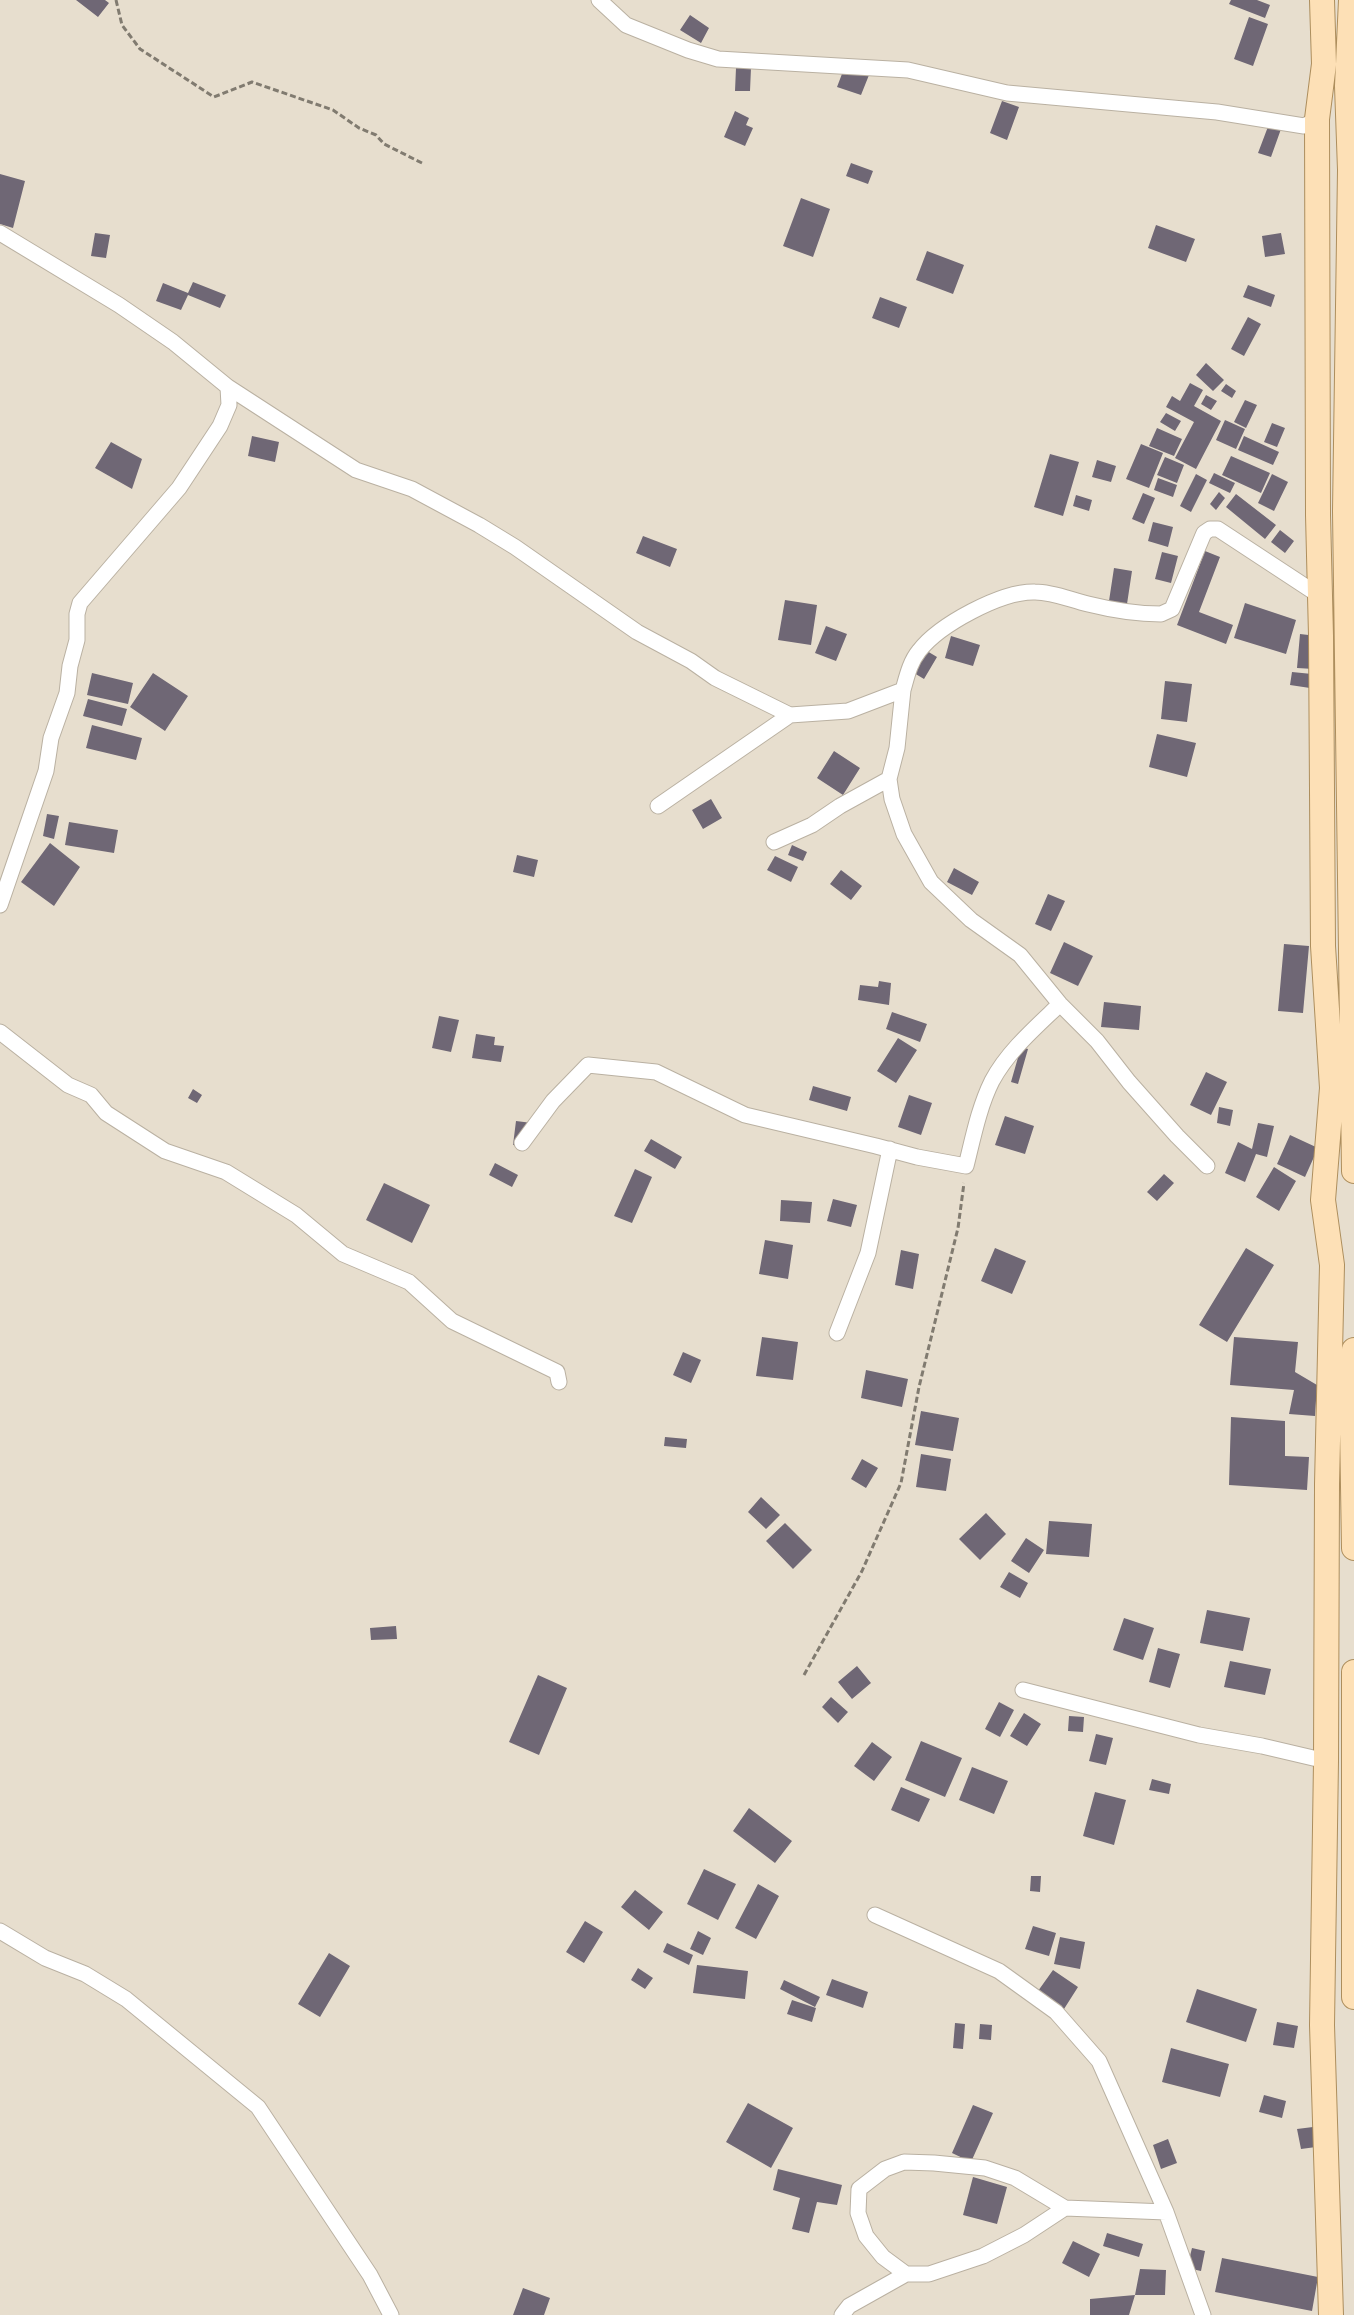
<!DOCTYPE html>
<html>
<head>
<meta charset="utf-8">
<style>
	body { margin:0 }
	canvas { display:block; background:#e7dece }
</style>
</head>
<body>
<canvas width="1354" height="2315"></canvas>
<script>
const g = document.querySelector('canvas').getContext('2d');
g.lineJoin = 'round';
function paint(path, color) {
  g.fillStyle = color;
  g.fill(path, 'evenodd');
}
function trace(path, color, width, dash) {
  g.strokeStyle = color;
  g.lineWidth = width;
  g.lineCap = dash ? 'butt' : 'round';
  g.setLineDash(dash || []);
  g.stroke(path);
}
const building = new Path2D(`
	M76,0H105L109,3L98,17Z
	M1231,0H1257L1270,5L1265,18L1229,4Z
	M690,15L709,28L701,43L680,30Z
	M1249,17L1268,24L1253,66L1234,59Z
	M845,66L869,75L861,95L837,87Z
	M736,68H751L750,91H735Z
	M1002,101L1019,107L1007,140L990,133Z
	M735,111L749,118L746,125L753,128L745,146L724,137Z
	M1269,124L1281,129L1271,157L1258,153Z
	M851,163L873,171L868,184L846,176Z
	M0,174L25,181L13,228L0,224Z
	M801,198L830,209L813,257L783,246Z
	M1156,225L1195,239L1186,262L1148,248Z
	M95,233L110,235L106,258L91,256Z
	M1281,233L1285,254L1265,257L1262,236Z
	M927,251L964,265L953,294L916,280Z
	M193,282L226,295L220,308L188,295L181,310L156,301L163,283L188,293Z
	M1248,285L1275,295L1271,307L1243,297Z
	M880,297L907,307L899,328L872,318Z
	M1248,317L1261,324L1244,356L1231,349Z
	M1206,363L1224,380L1213,391L1196,375Z
	M1190,383L1203,390L1194,406L1221,421L1196,469L1175,458L1194,422L1166,407L1172,396L1180,401Z
	M1226,384L1236,391L1232,398L1221,391Z
	M1206,395L1217,401L1211,410L1201,404Z
	M1245,400L1257,405L1246,428L1234,422Z
	M1166,413L1181,421L1175,431L1160,422Z
	M1225,420L1245,429L1236,449L1216,440Z
	M1272,423L1285,428L1277,447L1264,442Z
	M1157,428L1182,439L1174,456L1149,446Z
	M252,436L279,442L275,462L248,456Z
	M1244,436L1279,452L1273,465L1238,450Z
	M111,442L142,459L132,489L95,468Z
	M1141,444L1163,453L1149,488L1126,479Z
	M1050,454L1079,462L1063,516L1034,507Z
	M1231,456L1270,473L1261,493L1222,475Z
	M1165,457L1184,465L1177,483L1157,475Z
	M1097,460L1116,466L1111,482L1092,477Z
	M1214,473L1235,483L1230,493L1209,483Z
	M1196,474L1207,480L1191,512L1180,506Z
	M1272,474L1288,482L1274,511L1258,503Z
	M1158,478L1177,485L1173,497L1154,490Z
	M1219,492L1225,498L1216,510L1210,504Z
	M1143,493L1155,498L1144,524L1132,519Z
	M1236,494L1276,525L1265,539L1226,507Z
	M1076,495L1092,500L1089,511L1073,506Z
	M1153,522L1173,527L1168,547L1148,541Z
	M1280,530L1294,541L1285,553L1271,542Z
	M643,536L677,549L670,567L636,553Z
	M1205,551L1220,557L1199,612L1233,625L1226,644L1177,625Z
	M1162,552L1178,556L1171,583L1155,579Z
	M1114,568L1132,571L1127,604L1109,601Z
	M785,600L817,605L811,645L778,640Z
	M1245,603L1296,620L1286,654L1234,638Z
	M826,626L847,634L836,661L815,653Z
	M1300,634L1317,636L1314,669L1297,668Z
	M951,636L980,645L973,666L945,658Z
	M927,651L937,657L924,679L914,673Z
	M1292,672L1312,674L1310,688L1290,685Z
	M92,673L133,683L128,704L87,695Z
	M153,673L188,696L165,731L130,707Z
	M1165,681L1192,684L1187,722L1161,719Z
	M88,699L127,709L122,726L83,716Z
	M92,725L142,738L136,760L86,748Z
	M1157,734L1196,743L1187,777L1149,767Z
	M834,751L860,768L843,795L817,778Z
	M711,799L722,818L703,829L692,810Z
	M47,814L59,816L54,839L43,836Z
	M69,822L118,830L114,853L65,845Z
	M50,843L80,867L54,906L21,882Z
	M792,845L807,852L803,861L788,855Z
	M517,855L538,860L534,877L513,872Z
	M775,856L798,867L791,882L767,870Z
	M954,868L979,882L972,895L947,882Z
	M841,870L862,886L851,900L830,884Z
	M1048,894L1065,901L1051,931L1035,924Z
	M1064,942L1093,956L1078,986L1050,973Z
	M1284,944L1309,946L1303,1013L1278,1011Z
	M879,981L891,983L889,1005L858,1000L860,985L878,987Z
	M1104,1002L1141,1006L1139,1030L1101,1027Z
	M892,1012L927,1024L920,1042L886,1029Z
	M439,1016L459,1020L451,1052L432,1048Z
	M476,1034L495,1037L494,1045L504,1046L501,1062L472,1058Z
	M898,1038L917,1050L896,1083L877,1071Z
	M1021,1047L1028,1049L1018,1084L1011,1082Z
	M1206,1072L1227,1082L1211,1115L1190,1105Z
	M813,1086L851,1097L847,1111L809,1100Z
	M193,1089L202,1095L197,1103L188,1098Z
	M909,1095L932,1103L921,1135L898,1127Z
	M1219,1107L1233,1110L1230,1126L1217,1123Z
	M1005,1116L1034,1126L1025,1154L995,1145Z
	M516,1121L532,1123L528,1147L513,1145Z
	M1258,1123L1274,1126L1267,1157L1256,1154L1245,1182L1225,1173L1238,1142L1252,1149Z
	M1290,1135L1318,1148L1305,1177L1277,1164Z
	M651,1139L682,1157L675,1169L644,1151Z
	M495,1163L518,1175L512,1187L489,1175Z
	M1274,1167L1296,1181L1279,1211L1256,1197Z
	M635,1169L652,1177L632,1223L614,1216Z
	M1164,1174L1174,1183L1157,1201L1147,1192Z
	M384,1183L430,1205L412,1243L366,1220Z
	M833,1199L857,1205L851,1227L827,1221Z
	M781,1200L812,1202L810,1223L780,1221Z
	M765,1240L793,1245L788,1279L759,1274Z
	M995,1248L1026,1261L1012,1294L981,1281Z
	M1246,1248L1274,1265L1227,1342L1199,1325Z
	M901,1250L919,1254L913,1289L895,1285Z
	M762,1337L798,1342L793,1380L756,1376Z
	M1234,1337L1298,1342L1295,1372L1317,1385L1315,1416L1289,1414L1294,1390L1230,1385Z
	M683,1352L701,1360L691,1383L673,1375Z
	M866,1370L908,1379L902,1407L861,1398Z
	M921,1411L959,1418L953,1451L915,1445Z
	M1231,1417L1285,1421V1456L1309,1457L1307,1490L1229,1485Z
	M665,1437L687,1439L686,1448L664,1446Z
	M921,1454L951,1459L946,1491L916,1487Z
	M862,1459L878,1468L866,1488L851,1479Z
	M761,1497L780,1515L766,1529L748,1512Z
	M986,1513L1006,1534L980,1560L959,1539Z
	M1049,1521L1092,1524L1089,1557L1046,1554Z
	M785,1523L812,1550L793,1569L766,1541Z
	M1026,1538L1044,1550L1029,1573L1011,1561Z
	M1009,1572L1028,1583L1020,1598L1000,1587Z
	M1207,1610L1250,1618L1243,1651L1200,1643Z
	M1124,1618L1154,1628L1143,1660L1113,1650Z
	M396,1626L397,1639L371,1640L370,1628Z
	M1158,1648L1180,1654L1170,1688L1149,1682Z
	M1230,1661L1271,1669L1265,1695L1224,1687Z
	M857,1666L871,1683L852,1699L838,1682Z
	M538,1675L567,1688L539,1755L509,1742Z
	M831,1697L848,1712L838,1723L822,1707Z
	M999,1702L1014,1710L1000,1737L985,1729Z
	M1024,1713L1041,1724L1027,1746L1010,1736Z
	M1069,1716L1084,1717L1083,1732L1068,1731Z
	M1096,1734L1113,1738L1106,1765L1089,1761Z
	M921,1741L962,1758L945,1797L905,1780Z
	M872,1742L892,1757L874,1781L854,1766Z
	M972,1767L1008,1781L994,1814L959,1800Z
	M1152,1779L1171,1784L1169,1794L1149,1790Z
	M901,1787L930,1799L919,1822L891,1810Z
	M1095,1792L1126,1800L1114,1845L1083,1836Z
	M749,1808L792,1841L775,1863L733,1831Z
	M704,1869L736,1884L718,1920L687,1904Z
	M1031,1876H1041L1040,1892L1030,1891Z
	M758,1884L779,1896L756,1939L735,1928Z
	M635,1890L663,1912L649,1930L621,1907Z
	M585,1921L603,1932L584,1963L566,1952Z
	M1033,1926L1056,1933L1049,1956L1025,1949Z
	M698,1931L711,1938L703,1955L690,1949Z
	M1060,1937L1085,1942L1080,1969L1054,1964Z
	M667,1943L693,1955L689,1965L663,1952Z
	M329,1953L350,1966L320,2017L298,2004Z
	M697,1965L748,1971L745,1999L693,1993Z
	M638,1968L653,1978L645,1989L631,1980Z
	M1053,1970L1078,1987L1064,2009L1038,1991Z
	M832,1979L868,1992L863,2008L826,1995Z
	M784,1980L820,1997L815,2007L780,1989Z
	M1197,1989L1257,2009L1246,2042L1186,2022Z
	M792,2000L816,2008L812,2022L787,2014Z
	M1277,2022L1298,2026L1294,2048L1273,2045Z
	M955,2023L965,2024L963,2049L953,2048Z
	M980,2024L992,2025L991,2040L979,2039Z
	M1171,2048L1229,2064L1220,2097L1162,2082Z
	M1264,2095L1286,2101L1282,2118L1259,2112Z
	M748,2103L793,2128L771,2168L726,2142Z
	M973,2105L993,2113L971,2162L952,2153Z
	M1313,2127L1316,2147L1301,2149L1297,2129Z
	M1168,2139L1177,2163L1161,2169L1153,2145Z
	M778,2169L842,2185L837,2205L817,2202L809,2233L792,2229L800,2198L773,2190Z
	M973,2177L1007,2187L997,2224L963,2215Z
	M1107,2233L1143,2244L1139,2257L1103,2246Z
	M1073,2241L1100,2254L1089,2277L1062,2263Z
	M1192,2248L1205,2251L1201,2271L1187,2268Z
	M1222,2258L1318,2277L1312,2311L1215,2292Z
	M1140,2269L1166,2270L1165,2295H1135L1129,2315H1090V2299L1135,2295Z
	M523,2288L550,2298L544,2315H513Z`);
const path = new Path2D(`
	M116,0L122,25L140,49L214,97L252,82L333,110L359,128L376,135L384,144L424,164
	M804,1675L862,1571L901,1483L919,1387L958,1228L964,1183`);
const minor = new Path2D(`
	M599,0L626,25L688,50L718,59L908,70L1007,93L1217,112L1304,126L1317,119
	M0,233L119,305L173,342L228,387L229,405L220,426L179,488L80,603L77,614V640L70,666L67,693L51,738L46,771L0,905
	M228,387L356,470L412,489L479,525L515,547L637,632L691,661L715,678L790,715L848,711L903,690C907,676 910,662 919,651C939,625 1001,591 1035,592C1053,592 1071,600 1088,604C1112,610 1138,614 1161,614L1172,609L1204,533L1210,529H1218L1320,596
	M903,690L897,748L889,779L892,799L904,834L931,882L971,920L1020,955L1060,1004L1097,1041L1129,1082L1177,1136L1207,1166
	M658,806L790,715
	M774,842L812,825L840,806L889,779
	M0,1032L68,1085L91,1095L106,1113L165,1151L226,1172L296,1215L343,1254L409,1282L452,1321L557,1372L559,1382
	M522,1143L553,1101L588,1065L656,1072L745,1115L876,1146L917,1157L966,1166C973,1138 979,1107 992,1081C1008,1051 1036,1027 1060,1004
	M837,1333L868,1253L890,1149
	M1023,1690L1199,1735L1262,1746L1326,1761
	M875,1915L999,1971L1056,2012L1099,2061L1166,2212L1203,2315
	M0,1931L45,1958L85,1974L126,1999L258,2107L370,2275L391,2315
	M1065,2208L1024,2235L983,2256L929,2274H906L883,2257L866,2236L858,2213L859,2189L885,2169L904,2162L934,2163L985,2168L1015,2178L1065,2208L1166,2212
	M842,2315L849,2306L906,2274`);
const primary = new Path2D(`
	M1322,0L1324,64L1317,119L1318,515L1321,636L1323,946L1332,1088L1323,1200L1332,1265L1327,1484L1326,1761L1322,2025L1331,2315
	M1351,0L1347,86L1350,170L1345,511L1354,1171
	M1354,1350L1352,1425L1354,1548
	M1354,1672V1997`);
paint(building, '#6f6775');
trace(minor, '#bab1a2', 17);
trace(primary, '#ad8e5d', 26);
trace(path, '#817b70', 3, [6, 3]);
trace(minor, '#fff', 15);
trace(primary, '#fde0b6', 24);
</script>
</body>
</html>
